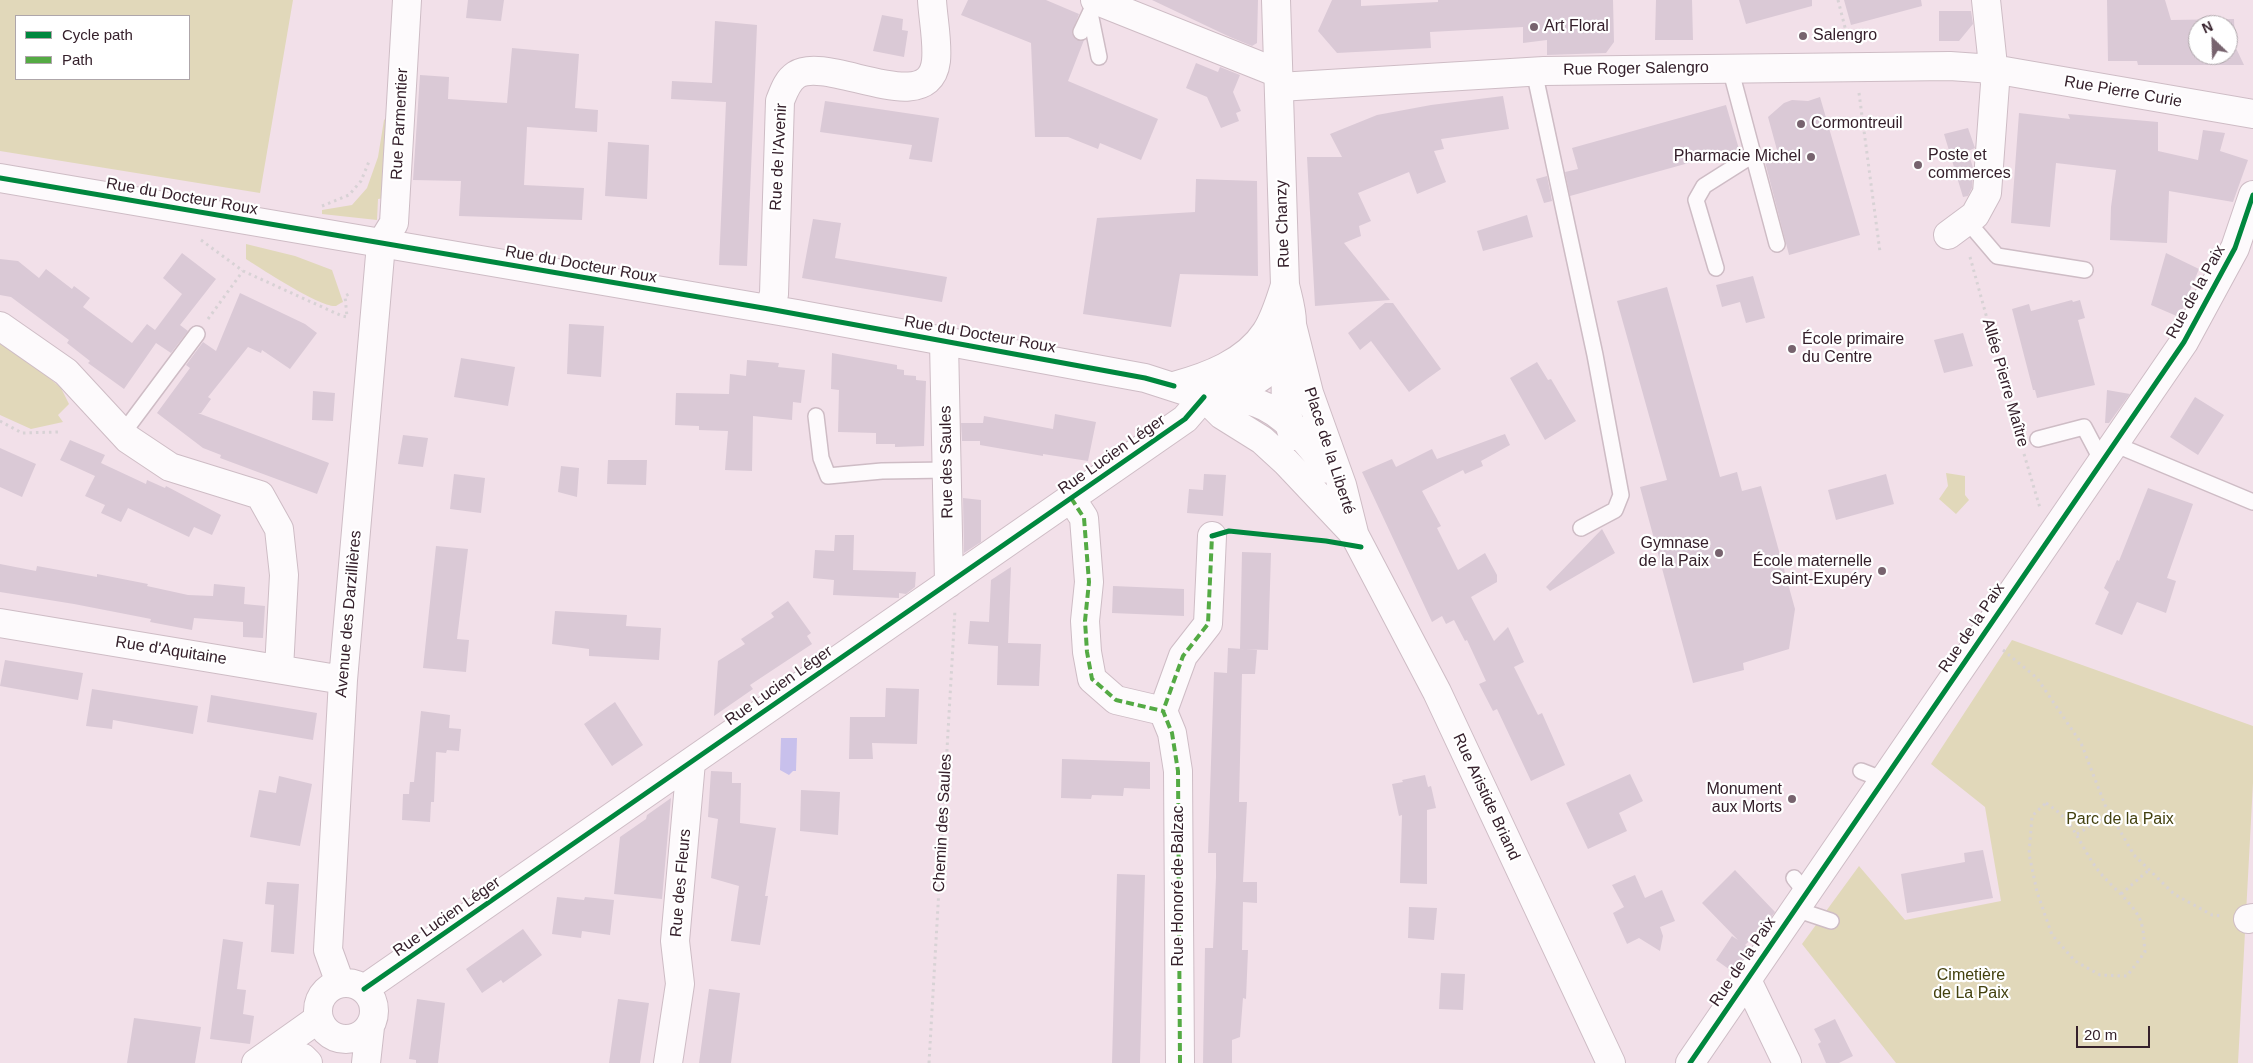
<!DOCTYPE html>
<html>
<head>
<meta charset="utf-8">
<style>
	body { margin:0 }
	#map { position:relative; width:2253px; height:1063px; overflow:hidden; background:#f2e0e9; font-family:Helvetica,sans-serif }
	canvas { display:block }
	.legend { position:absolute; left:15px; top:15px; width:175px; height:65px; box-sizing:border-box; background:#fff; border:1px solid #aea6aa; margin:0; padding:6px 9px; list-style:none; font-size:15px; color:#35202b }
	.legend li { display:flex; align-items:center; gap:10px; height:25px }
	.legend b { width:25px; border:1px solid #aea6aa }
	.north { position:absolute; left:2188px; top:15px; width:50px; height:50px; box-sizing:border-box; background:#fff; border:1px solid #aea6aa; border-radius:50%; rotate:336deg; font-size:14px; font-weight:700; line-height:20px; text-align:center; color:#35202b }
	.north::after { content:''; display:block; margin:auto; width:18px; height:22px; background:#77636e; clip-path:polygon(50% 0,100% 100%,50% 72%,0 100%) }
	.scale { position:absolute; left:2076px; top:1026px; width:74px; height:22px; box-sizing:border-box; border:2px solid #35202b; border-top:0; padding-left:6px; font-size:15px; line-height:18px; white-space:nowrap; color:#35202b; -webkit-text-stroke:4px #fff; paint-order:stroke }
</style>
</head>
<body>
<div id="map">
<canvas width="2253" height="1063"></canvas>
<ul class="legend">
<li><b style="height:6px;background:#00873e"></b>Cycle path</li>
<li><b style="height:6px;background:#54aa44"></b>Path</li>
</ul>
<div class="north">N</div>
<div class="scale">20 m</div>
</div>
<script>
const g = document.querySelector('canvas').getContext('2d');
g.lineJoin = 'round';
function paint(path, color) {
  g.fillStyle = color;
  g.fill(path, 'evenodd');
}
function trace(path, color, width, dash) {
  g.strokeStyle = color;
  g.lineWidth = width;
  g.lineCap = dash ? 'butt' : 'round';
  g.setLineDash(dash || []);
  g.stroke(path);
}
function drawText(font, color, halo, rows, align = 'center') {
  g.font = font + ' Helvetica,sans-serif';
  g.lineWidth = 4.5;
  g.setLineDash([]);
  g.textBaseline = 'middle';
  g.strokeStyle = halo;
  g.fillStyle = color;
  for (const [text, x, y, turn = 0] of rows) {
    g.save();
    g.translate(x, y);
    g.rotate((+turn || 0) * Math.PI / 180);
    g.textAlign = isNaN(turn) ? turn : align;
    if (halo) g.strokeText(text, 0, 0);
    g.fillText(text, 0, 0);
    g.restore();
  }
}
const green = new Path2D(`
	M0,0H293L260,193L0,151ZM189,16V79H16V16Z
	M389,115L385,198L378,199L377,220L322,214V210L352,205L367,188L378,157L384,120Z
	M246,244L295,256L332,270L343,302C340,303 338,305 336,306C321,308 260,268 246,259Z
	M0,335L61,388L69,404L58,415L63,422L31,429L0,415Z
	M1946,473L1965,476V495L1969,500L1956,514L1939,499L1948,486Z
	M2012,640L2253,726V783L2238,1063H1896L1802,944L1859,866L1905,920L2001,901L1985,807L1931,764Z`);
const water = new Path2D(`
	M781,738H797L796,771H793L789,775L780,770Z`);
const building = new Path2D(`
	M468,0H504L501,21L466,18Z
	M968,0H1046L1079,14L1072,33L1077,40H1084L1068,81L1158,119L1141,160L1100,143L1098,149L1068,137H1035L1031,43L961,15Z
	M1152,0H1258L1257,43L1252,46L1230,37Z
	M1332,0H1361V6L1438,2V0H1613L1614,42L1606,53L1547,55V40L1523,43V27L1430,32L1431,48L1337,53L1318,31Z
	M1656,0H1692L1693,40H1655Z
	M1739,0H1812V6L1746,24Z
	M1844,0H1921L1922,6L1851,25Z
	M2107,0H2165L2171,20L2234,19L2235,46L2244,65H2138L2137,61H2108ZM2198,25H2228V55H2198Z
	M1939,11H1971L1973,24L1959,41H1939Z
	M882,15L903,19L902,30L908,31L904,57L873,51Z
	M715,21L757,25L747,266L719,265L726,102L671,99L672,81L712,83Z
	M512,48L579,54L575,108L598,110L597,132L527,127L524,185L584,188L582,220L459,216L461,181L413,180L420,75L449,77L448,99L507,103Z
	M1196,63L1218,72L1220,67L1240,75L1233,92L1241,111L1236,113L1239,121L1221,128L1207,97L1186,88Z
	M1503,96L1509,129L1441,139L1444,149L1434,151L1446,182L1417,194L1409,172L1358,193L1371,221L1359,226L1361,236L1344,243L1390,300L1315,306L1307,157H1342L1330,134L1377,115L1431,105Z
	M1820,97L1860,235L1789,255L1763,154L1777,150L1768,117L1784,103L1792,100L1808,101Z
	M825,101L939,118L932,162L909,159L912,145L820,132Z
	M1726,105L1739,149L1570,196L1565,172L1578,169L1572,148Z
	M2019,113L2070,119L2068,114L2158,122V151L2198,160L2203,130L2225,133L2220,151L2248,160L2233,202L2169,191L2167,243L2110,240L2111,207L2116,170L2056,163L2050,227L2011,223Z
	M1968,128L1975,148L1968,151L1973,168L1972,188L1968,196L1963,197L1944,134Z
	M608,142L649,145L647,199L605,196Z
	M1547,176L1552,201L1544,203L1536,179Z
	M1196,179L1257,181L1258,276L1180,274L1171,327L1083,314L1097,218L1195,212Z
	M1527,215L1533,237L1483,251L1477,231Z
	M813,219L841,223L835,258L947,277L942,302L802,278Z
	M182,253L216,279L180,325L188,331L171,353L156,343L124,389L88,363L90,361L67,343L69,340L11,297L0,295V259L18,261L39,278L46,269L72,289L74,286L90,298L83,307L132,343L147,324L155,330L182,294L163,278Z
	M2166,253L2199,269L2179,317L2151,305Z
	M1753,276L1765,318L1746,323L1740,302L1722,307L1716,285Z
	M1667,287L1720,477L1737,472L1742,491L1761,486L1795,609L1789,649L1743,663L1744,670L1693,683L1640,487L1667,480L1617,301Z
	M240,293L305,324L317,333L290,369L262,350L261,353L248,347L208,397L211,399L201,413H198L329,463L317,494L220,458L221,455L203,448L157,413L190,368L186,365L203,342L216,351Z
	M2072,300L2073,302L2080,300L2085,318L2078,320L2095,385L2037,398L2035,390H2033L2012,309L2029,304L2031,311Z
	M1385,303H1393L1441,369L1409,392L1371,341L1360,350L1348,333Z
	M569,324L604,326L601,377L567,374Z
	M1963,333L1973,366L1944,373L1934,340Z
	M832,353L897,365V369L904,370V375L916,376V380L926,381L924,446L895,447V444H876V433L838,432L839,390L831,389Z
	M461,358L515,367L508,406L454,397Z
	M747,360L779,363L778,367L805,370L801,403L793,402L792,420L753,416L752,471L725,470L728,431L699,430V426L675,425L676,393L729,394L730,374L746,376Z
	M1537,362L1548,380L1551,379L1576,421L1545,440L1510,378Z
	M2107,390L2130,394L2109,423H2105Z
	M313,391L335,393L333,421L312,420Z
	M2195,397L2224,415L2198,455L2170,437Z
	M1055,414L1096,422L1088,461L1043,454V456L980,445V441H962L961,423H983L984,416L1053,429Z
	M1505,434L1510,445L1481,461L1483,466L1465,474L1463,470L1422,491L1441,526L1437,528L1458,570L1485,553L1497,575V582L1471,597L1494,641L1508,627L1524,662L1514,667L1538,715L1542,713L1565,765L1531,781L1497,709L1493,711L1479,684L1486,681L1467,640L1465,641L1454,620L1446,624L1442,616L1432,622L1362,472L1392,459L1396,467L1432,449L1437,459Z
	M403,435L428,438L423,467L398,464Z
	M70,440L105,455L101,463L146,484L147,480L165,488L166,486L221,515L212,535L194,527L189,537L128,508L121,522L101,513L105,505L85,496L95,476L60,460Z
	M0,448L36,464L22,497L0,487Z
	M608,460H647L646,485L607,484Z
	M561,466L579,468L577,497L558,492Z
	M454,474L485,478L481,513L450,509Z
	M1204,474L1226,475L1223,516L1187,513L1189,489L1203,490Z
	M1886,474L1894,504L1836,520L1828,490Z
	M2148,488L2193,504L2167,578L2176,581L2166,613L2137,602L2122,635L2095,624L2109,592L2104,588L2117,560L2119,561Z
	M963,498L981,500V542L964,553Z
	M1602,529L1615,553L1550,591L1546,587Z
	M835,535H854L853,570L916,572L915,587L906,594L899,593V598L833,595L834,580L813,578L815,550L834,551Z
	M436,546L468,549L457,639L469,640L466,672L423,668Z
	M1242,552L1271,553L1268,650L1240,649Z
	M0,564L36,571L37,566L97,577V574L148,584L147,586L188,595L213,596L214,584L245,587L244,604L265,606L263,638L243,637V622L194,618L192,630L150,622L151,619L74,604L0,592Z
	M1011,567L1008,643L1041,644L1039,686L997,685L998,646L968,644L970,621L989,622L991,580Z
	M1113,586L1184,589V616L1112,613Z
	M788,601L811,633L807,636L812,644L750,685L753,689L714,716L718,661L745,644L741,639L774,617L771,613Z
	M555,611L627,615L626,626L661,628L659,660L589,656V649L552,644Z
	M1228,648L1257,650L1255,674H1242L1239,802H1247L1243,882H1257V903L1243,902L1242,950H1248L1246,999L1243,998L1240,1037L1232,1040V1063H1203L1205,948H1213L1216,877V853H1208L1214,672L1227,673Z
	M5,660L83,673L78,700L0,686Z
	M886,688L919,689L917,744L872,743L873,759H849L850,717H885Z
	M92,689L198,706L193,734L113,720L112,729L86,726Z
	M211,695L317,713L313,740L207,722Z
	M615,702L643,745L612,766L584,724Z
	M421,711L450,715L449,728L461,729L459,751L447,750L446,753L436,752L434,802H431L430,822L402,820L403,794H409L410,782H414Z
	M1062,759L1150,762V789L1124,788L1123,796L1092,795L1091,799L1061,798Z
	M711,771L732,772V783H741L740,823L776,828L765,896H768L760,945L731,941L739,886L711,878L718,819L708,817Z
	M1630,774L1643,801L1619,813L1627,831L1588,849L1566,803Z
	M1425,775L1428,787L1431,786L1436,808L1427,810V884L1400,883L1402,815L1399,816L1392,784L1403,782L1402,780Z
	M279,776L312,784L300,846L250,837L259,790L276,793Z
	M801,790L840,792L838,835L800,831Z
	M671,798L662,899L614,894L620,837L646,819L647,815Z
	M1983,850L1993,898L1907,913L1901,874L1965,862L1964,853Z
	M1735,870L1775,912L1764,927L1745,945L1750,948L1733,972L1716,960L1732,936L1738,940L1702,903Z
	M1117,874L1145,875L1140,1063H1112Z
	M1635,875L1645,898L1662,890L1675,921L1660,927L1663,936L1660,951L1639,938L1627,944L1613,913L1624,907L1612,885Z
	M267,882L299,884L294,954L271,952L274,905L265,904Z
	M557,897L584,900L585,897L614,900L610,935L582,931L581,938L552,934Z
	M1409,907L1437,908L1434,940L1408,938Z
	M523,929L542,955L503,983L501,980L482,993L466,969Z
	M223,939L243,942L237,989L246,990L243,1014L254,1016L250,1044L210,1039Z
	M1441,973L1465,974L1463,1010L1439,1009Z
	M709,989L740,993L731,1063H699Z
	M417,999L445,1003L438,1063H416V1060L409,1059Z
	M618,999L649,1003L640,1063H609Z
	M134,1018L201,1027L195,1063H127Z
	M1835,1019L1853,1056L1839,1063H1826L1818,1044L1821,1042L1814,1029Z`);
const path = new Path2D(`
	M1838,0L1849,43
	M1859,93L1880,252
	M322,206L349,195L361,181L370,159
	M201,240L243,271L342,316L347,317L345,296L351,293
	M1970,257L2019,434
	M208,319L243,271
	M0,421L22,433L58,432
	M2024,454L2040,508
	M2003,650L2037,678L2081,743L2105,805L2134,855L2174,894L2212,915L2222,916
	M2046,803C2075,822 2077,840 2095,866C2106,883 2134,902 2141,922C2144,931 2144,943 2145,952L2127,976L2100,975L2075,961L2052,935L2037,892L2029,854L2032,816Z
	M2077,834L2110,814
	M2121,894L2149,870
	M929,1063L955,610`);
const lane = new Path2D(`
	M1090,13L1099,57
	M1081,32L1091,11
	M1730,68L1777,244
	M1534,71L1595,355L1621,495L1615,510L1581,528
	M1968,222L1997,256L2085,270
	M1716,268L1696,200L1704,186L1753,155
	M816,416L821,458L828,476L882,471L947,470
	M123,433L197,334
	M2038,439L2084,427L2102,461
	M2114,444L2253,502
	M1861,771L1884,780
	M1794,878L1806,893
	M1795,909L1831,921`);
const street = new Path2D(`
	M1095,0L1278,73
	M1279,87L1544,71L1950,66L1993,69L2253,114
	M1948,235L1975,215L1987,193L1995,84L1986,0
	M769,309L774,294L780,101C784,91 787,81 796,75C827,54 929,121 936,61C938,42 933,19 932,0
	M0,326L66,372L128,439L170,467L260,495L279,529L284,575L279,669
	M944,342L949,583
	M1071,498L1084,518L1089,582L1085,621L1087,652L1092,679L1116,700L1163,711
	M0,623L343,680
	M2248,919L2253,918
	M1747,980L1787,1063
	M318 1011a28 28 0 1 1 56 0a28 28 0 1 1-56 0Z
	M340,983L328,950L343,680L381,244L394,223L407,0
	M364,989L1185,419L1204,397
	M265,1057L303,1058L308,1063
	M256,1063L318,1019
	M366,1063L370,1027
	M668,1063L680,984L675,941L691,762
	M1180,1063L1178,771L1172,733L1163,711L1183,656L1208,624L1212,536
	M1690,1063L2184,342L2235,248L2253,195`);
const secondary = new Path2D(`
	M0,178L797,314L1145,378L1204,397L1222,415L1262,440L1286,462L1354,534L1437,692L1611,1063
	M1292,325L1309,393L1342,485L1354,533
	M1288,343C1286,374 1282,406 1293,436
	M1174,386C1207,377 1246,363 1266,332C1275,318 1280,301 1285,285
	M1204,397C1217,394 1232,391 1245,386C1268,377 1292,348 1292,323C1292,310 1288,298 1285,285L1276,0
	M1219,398C1232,399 1245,398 1257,403C1286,413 1310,446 1329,469`);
const quiet = new Path2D(`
	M1071,498L1084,518L1089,582L1085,621L1087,652L1092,679L1116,700L1163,711
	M1180,1063L1178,771L1172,733L1163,711L1183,656L1208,624L1212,536L1216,535`);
const cycleway = new Path2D(`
	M0,178L769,309L1145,378L1174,386
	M1212,536L1229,531L1326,541L1361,547
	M364,989L1185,419L1204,397
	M1690,1063L2184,342L2235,248L2253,195`);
const markers = [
	[1534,27,5,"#77636e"],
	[1803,36,5,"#77636e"],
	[1801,124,5,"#77636e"],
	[1811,157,5,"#77636e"],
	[1918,165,5,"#77636e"],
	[1792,349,5,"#77636e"],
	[1719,553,5,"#77636e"],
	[1882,571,5,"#77636e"],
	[1792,799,5,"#77636e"]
];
const poiNames = [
	["Art Floral",1544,27],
	["Salengro",1813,36],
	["Cormontreuil",1811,124],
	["Poste et",1928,156],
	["commerces",1928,174],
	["Pharmacie Michel",1801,157,"right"],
	["École primaire",1802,340],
	["du Centre",1802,358],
	["Gymnase",1709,544,"right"],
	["de la Paix",1709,562,"right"],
	["École maternelle",1872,562,"right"],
	["Saint-Exupéry",1872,580,"right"],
	["Monument",1782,790,"right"],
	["aux Morts",1782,808,"right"]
];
const streetNames = [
	["Rue Roger Salengro",1636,69,-1],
	["Rue Pierre Curie",2123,92,10],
	["Rue Parmentier",400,124,-87],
	["Rue de l'Avenir",779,157,-87],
	["Rue du Docteur Roux",182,197,10],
	["Rue Chanzy",1283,224,-92],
	["Rue du Docteur Roux",581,265,10],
	["Rue de la Paix",2196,292,-61],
	["Rue du Docteur Roux",980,335,10],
	["Allée Pierre Maître",2005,383,74],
	["Place de la Liberté",1329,451,72],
	["Rue Lucien Léger",1112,455,-35],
	["Rue des Saules",947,462,-91],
	["Avenue des Darzillières",349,614,-85],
	["Rue de la Paix",1972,628,-56],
	["Rue d'Aquitaine",171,651,9],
	["Rue Lucien Léger",779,686,-35],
	["Rue Aristide Briand",1486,797,65],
	["Chemin des Saules",943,823,-87],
	["Rue des Fleurs",681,883,-85],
	["Rue Honoré de Balzac",1179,886,-90],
	["Rue Lucien Léger",447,917,-35],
	["Rue de la Paix",1743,962,-56]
];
const parkNames = [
	["Parc de la Paix",2120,820],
	["Cimetière",1971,976],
	["de La Paix",1971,994]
];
paint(green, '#e1d8ba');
paint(water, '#c8c0ec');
paint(building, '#dac9d6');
trace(lane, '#cebcc5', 18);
trace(street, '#cebcc5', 30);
trace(secondary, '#cebcc5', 30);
trace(path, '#d8d2d5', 3, [2.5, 4]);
trace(lane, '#fdfafc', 15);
trace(street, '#fdfafc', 28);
trace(secondary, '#fdfafc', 28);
trace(quiet, '#54aa44', 4, [8, 4]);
trace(cycleway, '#00873e', 5);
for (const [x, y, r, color] of markers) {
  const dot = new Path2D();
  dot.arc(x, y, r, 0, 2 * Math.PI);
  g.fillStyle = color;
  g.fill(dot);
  trace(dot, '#fff', 2);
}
drawText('16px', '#35202b', '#fff', poiNames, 'left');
drawText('16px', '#35202b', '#fff', streetNames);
drawText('16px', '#43410f', '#fff', parkNames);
</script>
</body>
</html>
